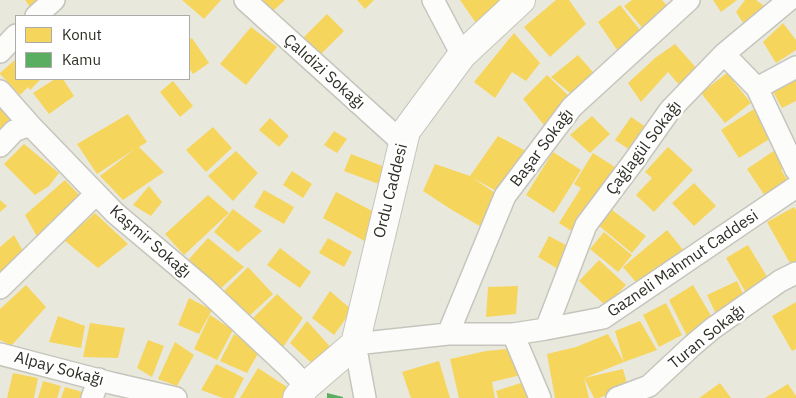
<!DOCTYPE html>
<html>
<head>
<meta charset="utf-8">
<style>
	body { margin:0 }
	#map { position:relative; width:796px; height:398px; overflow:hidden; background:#e9e8dd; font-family:"IBM Plex Sans",sans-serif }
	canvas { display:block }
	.legend { position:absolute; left:15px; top:15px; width:175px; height:65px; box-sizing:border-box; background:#fff; border:1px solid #ababa8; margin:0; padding:6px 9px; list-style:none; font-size:15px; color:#2e2e26 }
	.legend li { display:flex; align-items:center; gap:10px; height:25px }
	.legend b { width:25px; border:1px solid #ababa8 }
</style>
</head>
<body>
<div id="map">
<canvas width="796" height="398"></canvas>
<ul class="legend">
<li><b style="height:14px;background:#f6d55c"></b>Konut</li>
<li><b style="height:14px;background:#5aae61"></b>Kamu</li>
</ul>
</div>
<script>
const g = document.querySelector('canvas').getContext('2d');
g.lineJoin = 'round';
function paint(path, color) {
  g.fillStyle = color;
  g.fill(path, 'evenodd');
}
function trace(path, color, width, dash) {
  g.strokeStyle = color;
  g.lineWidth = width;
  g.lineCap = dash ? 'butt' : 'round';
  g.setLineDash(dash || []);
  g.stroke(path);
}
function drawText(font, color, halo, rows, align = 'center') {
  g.font = font + ' "IBM Plex Sans",sans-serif';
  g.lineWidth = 5;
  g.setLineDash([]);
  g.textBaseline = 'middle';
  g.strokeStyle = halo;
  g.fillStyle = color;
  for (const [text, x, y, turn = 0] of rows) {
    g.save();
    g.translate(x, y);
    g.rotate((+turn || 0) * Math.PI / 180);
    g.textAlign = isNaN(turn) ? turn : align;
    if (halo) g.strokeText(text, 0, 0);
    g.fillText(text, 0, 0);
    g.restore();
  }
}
const homes = new Path2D(`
	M25,0H39L30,7Z
	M182,0H221L204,19Z
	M249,0H285L265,18Z
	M357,0H374L365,9Z
	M460,0H503L478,26Z
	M556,0H569L586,24L550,57L524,27Z
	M632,0H662L670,9L645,31L624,6Z
	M713,0H737L721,12Z
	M745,0H756L768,9L747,29L736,12Z
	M620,5L644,35L624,60L598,22Z
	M327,14L344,31L318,57L301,40Z
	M783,23L796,40V50L776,63L763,42Z
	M251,27L277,47L246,85L220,64Z
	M514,33L540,63L526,81L512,72L495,98L474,82Z
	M192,38L209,63L193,74L189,68V40Z
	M675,44L699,71L682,88L668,72L641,102L628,83L655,58Z
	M578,55L598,78L576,98L551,77Z
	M16,59V79H41L30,90L28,87L20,95L0,74V73Z
	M727,73L751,103L725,123L701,93Z
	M547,75L574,101L548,130L523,99Z
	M794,77L796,81V101L782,108L771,88Z
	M55,79H63L74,96L49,114L33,93Z
	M173,81L193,106L180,117L160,92Z
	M0,106L19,126L0,143Z
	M754,109L771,138L739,158L721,130Z
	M128,114L147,142L139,147L164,172L123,200L100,176L135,149L97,174L77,144Z
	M592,116L610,134L590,153L570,135Z
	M631,117L652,131L636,154L615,140Z
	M270,118L289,136L279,147L259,130Z
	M213,127L232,148L206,172L186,150Z
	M334,131L347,139L337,153L324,145Z
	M498,136L535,156L505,196L473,178L501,197L485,229L452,210L423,191L435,164L470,176Z
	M24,144L59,173L49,186L35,195L4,164Z
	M668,147L693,170L654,212L636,195L652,178L645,172Z
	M778,148L789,164L781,170L790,184L767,199L747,169Z
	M236,151L258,173L233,201L208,176Z
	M553,152L581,170L554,213L526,195Z
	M593,153L618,169L576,234L559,223L581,188L574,184Z
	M351,154L390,169L384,186L344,171Z
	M292,171L312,184L303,198L283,185Z
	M65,180L85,201L40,242L25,215Z
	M694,183L716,206L694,226L672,203Z
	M149,186L162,202L151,216L133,205Z
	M264,190L294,207L284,224L254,207Z
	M336,192L376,213L368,243L323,218Z
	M208,195L229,213L184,255L165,234Z
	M0,200L7,206L0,212Z
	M794,207L796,210V263L791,265L767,222Z
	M233,209L262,231L238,252L214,232Z
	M611,209L646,236L632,253L598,225Z
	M95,213L128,244L98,268L64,240Z
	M667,230L684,251L641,288L623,267Z
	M604,232L632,255L618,272L590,249Z
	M14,235L28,260L0,275V247Z
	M549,236L575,250L563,272L538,257Z
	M208,238L244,267L218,291L189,259Z
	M328,238L352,252L344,267L319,253Z
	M748,245L772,285L749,298L726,258Z
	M280,248L311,272L300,288L267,265Z
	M599,260L626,285L606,306L579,281Z
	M248,267L273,294L247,318L221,294Z
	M737,281L746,300L716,314L707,295Z
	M26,285L46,307L11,346L0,340V309Z
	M693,285L713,319L687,336L669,300Z
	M518,286L516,314L486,317L488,287Z
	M330,291L352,310L334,335L312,318Z
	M277,294L303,318L281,350L250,321Z
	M189,298L212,310L199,334L178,325Z
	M796,302V349L792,351L772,316Z
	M666,303L682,335L659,347L643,315Z
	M210,315L233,330L217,360L194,349Z
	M58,316L85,326L81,348L49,342Z
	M307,321L335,352L319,370L290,343Z
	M640,321L657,350L624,362L615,331Z
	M90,323L125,328L118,358L83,357Z
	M234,334L260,350L247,373L220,361Z
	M608,334L624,362L584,378L623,369L628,387L599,398H594L584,378L589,398H555L547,354L576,347Z
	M148,340L164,346L152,377L137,368Z
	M175,342L194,355L177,386L158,379Z
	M517,348L521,375L492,382L495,398H459L450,359L486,351Z
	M439,361L450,398H411L402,372Z
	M216,364L244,378L234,398H223L201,390Z
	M258,368L293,391L287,398H240Z
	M13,373L38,378L34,398H7Z
	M43,381L61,386L57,398H38Z
	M527,381L532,398H498L496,391Z
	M720,383L731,398H699Z
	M788,384L796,396V398H765Z
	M65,387L86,393L85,398H61Z`);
const public = new Path2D(`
	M327,393L343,397V398H327Z`);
const street = new Path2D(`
	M245,0L403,143
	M433,0L462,55
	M36,16L54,0
	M0,52L16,35
	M724,54L757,88L796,170
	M757,88L796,67
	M0,91L30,125L115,213L204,288L288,367L306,386
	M0,146L14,131L30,125
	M0,288L96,194
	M546,329L586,225L634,161L670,110L724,54L789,0
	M448,334L505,196L572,107L689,0
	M513,334L540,398
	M0,354L111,383L176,398
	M92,398L99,379
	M365,398L355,344L448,334H513L546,329L603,318L796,187
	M617,398L649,386L693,345L712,329L780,281L796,273`);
const secondary = new Path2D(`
	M297,398L306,386L355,344L406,131L462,55L521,0`);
const streetNames = [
	["Çalıdizi Sokağı",324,72,42],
	["Başar Sokağı",542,148,-53],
	["Çağlagül Sokağı",644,148,-53],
	["Ordu Caddesi",391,191,-76],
	["Kaşmir Sokağı",150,242,41],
	["Gazneli Mahmut Caddesi",683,264,-34],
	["Turan Sokağı",707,337,-39],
	["Alpay Sokağı",59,369,15]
];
paint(homes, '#f6d55c');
paint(public, '#5aae61');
trace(street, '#c6c5bd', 24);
trace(secondary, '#c6c5bd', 30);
trace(street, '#fcfcfa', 21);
trace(secondary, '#fcfcfa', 28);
drawText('16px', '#2e2e26', '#fff', streetNames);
</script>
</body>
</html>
